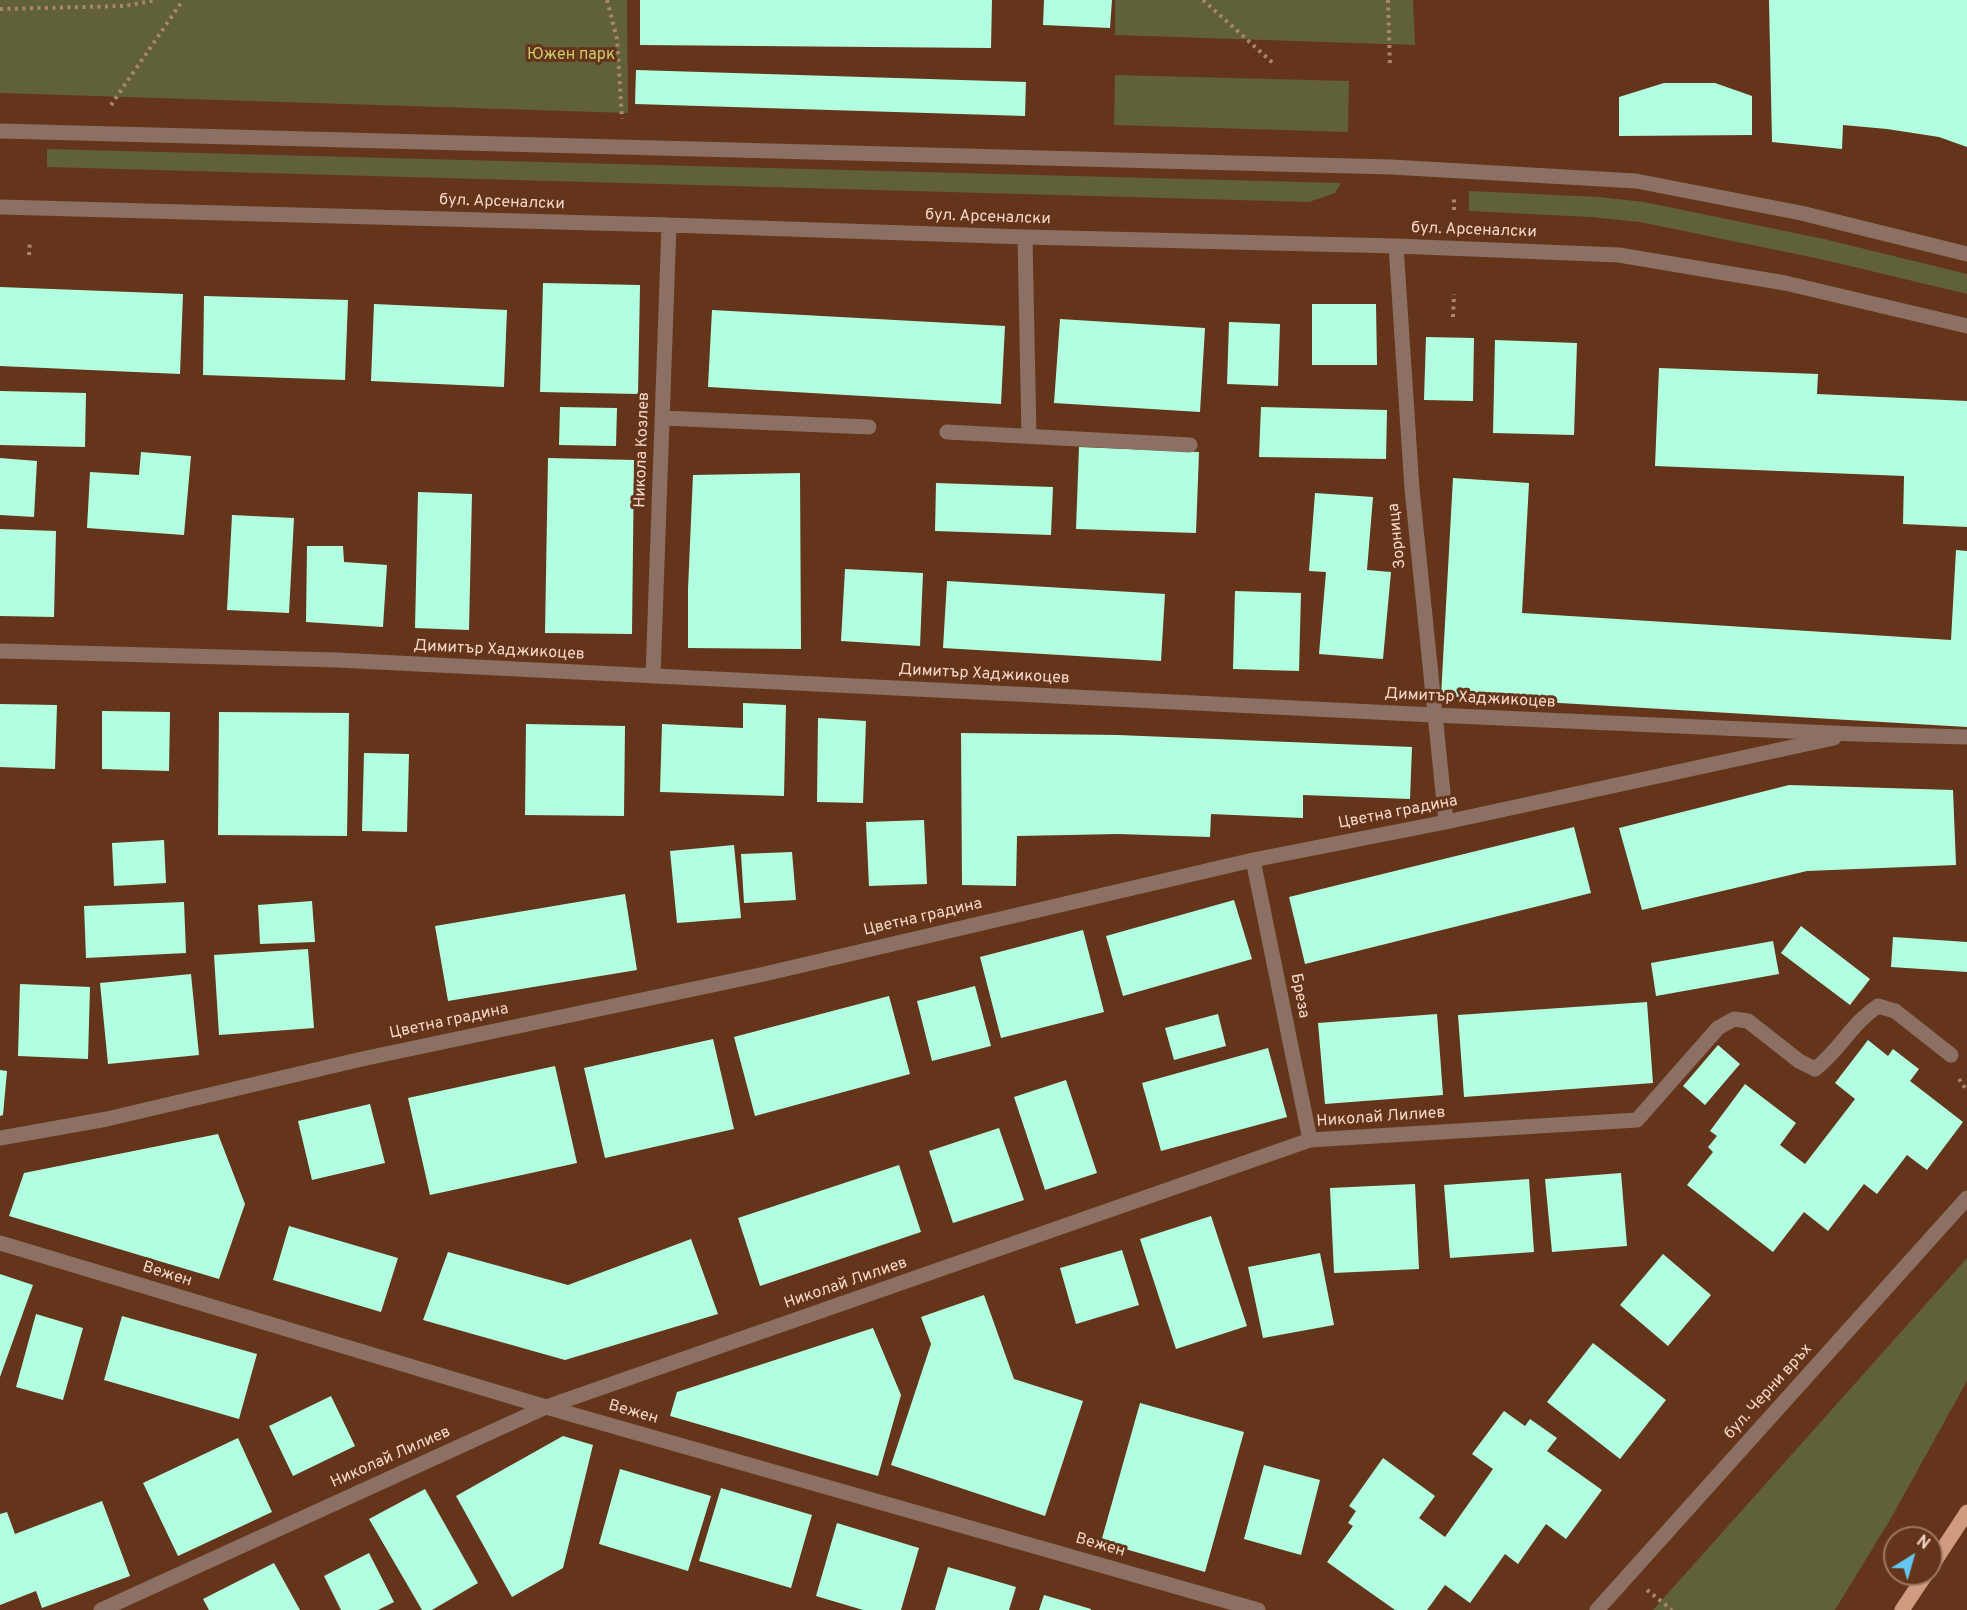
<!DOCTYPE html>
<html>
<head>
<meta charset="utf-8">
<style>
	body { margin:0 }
	#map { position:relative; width:1967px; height:1610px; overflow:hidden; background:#64351a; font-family:Overpass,sans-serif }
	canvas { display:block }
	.north { position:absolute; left:1883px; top:1526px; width:60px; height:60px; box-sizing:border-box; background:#64351a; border:2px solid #9e7660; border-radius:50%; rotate:37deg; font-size:16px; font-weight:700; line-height:24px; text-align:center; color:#f5d7c8 }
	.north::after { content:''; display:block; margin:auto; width:21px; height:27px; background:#64c5ee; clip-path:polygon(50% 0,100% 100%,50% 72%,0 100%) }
</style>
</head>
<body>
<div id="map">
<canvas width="1967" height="1610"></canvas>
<div class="north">N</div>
</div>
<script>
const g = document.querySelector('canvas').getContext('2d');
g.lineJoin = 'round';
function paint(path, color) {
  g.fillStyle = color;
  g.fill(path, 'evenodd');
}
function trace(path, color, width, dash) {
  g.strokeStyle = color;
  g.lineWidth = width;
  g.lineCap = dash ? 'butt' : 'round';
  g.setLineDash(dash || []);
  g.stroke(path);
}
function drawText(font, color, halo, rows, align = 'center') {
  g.font = font + ' Overpass,sans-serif';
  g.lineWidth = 6;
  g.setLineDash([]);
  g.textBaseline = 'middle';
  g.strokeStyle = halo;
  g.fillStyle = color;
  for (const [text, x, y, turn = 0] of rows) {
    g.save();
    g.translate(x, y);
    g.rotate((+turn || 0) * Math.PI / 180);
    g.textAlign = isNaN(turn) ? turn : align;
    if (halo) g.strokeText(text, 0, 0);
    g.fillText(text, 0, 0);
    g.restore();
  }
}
const green = new Path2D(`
	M0,0H627L628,113L0,93Z
	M1115,0H1413L1415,45L1115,35Z
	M1115,75L1349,81L1348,132L1114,125Z
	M47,149L1341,183L1335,193L1309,202L47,167Z
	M1469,191L1599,197L1644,202L1824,239L1967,274V294L1825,260L1640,222L1590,217L1469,211Z
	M1967,1258V1381L1890,1520L1835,1610H1653Z`);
const building = new Path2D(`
	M640,0H992L991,48L640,45Z
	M1044,0H1112L1110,28L1043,25Z
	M1769,0H1967V147L1939,137L1887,129L1843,125L1842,149L1772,142Z
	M636,70L1026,82L1025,116L635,104Z
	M1664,83H1715L1752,96V135L1619,136V97Z
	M543,283L640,285L638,394L540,392Z
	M0,287L183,294L180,374L0,366Z
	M204,296L348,300L345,380L203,375Z
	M374,304L507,310L504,387L371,381Z
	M1312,304H1376L1377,365H1312Z
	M712,310L1005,326L1001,404L708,387Z
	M1060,319L1205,328L1200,412L1054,403Z
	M1229,322L1280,324L1278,386L1227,384Z
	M1426,337L1474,338L1473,401L1424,400Z
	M1495,340L1577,343L1574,435L1493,433Z
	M1659,368L1818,374L1817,394L1967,401V527L1903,524L1904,476L1655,466Z
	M0,391L86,393L85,447L0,445Z
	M560,407L617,408L616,446L559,445Z
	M1261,407L1387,410L1386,459L1259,457Z
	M1079,447L1199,452L1196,533L1076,529Z
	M141,452L191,456L184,535L87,528L90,472L139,475Z
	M0,458L37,461L34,517L0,515Z
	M548,458L634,460L632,634L545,633Z
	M800,473L801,649L688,648V589L693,475Z
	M1453,478L1529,483L1522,613L1951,640L1956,550L1967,551V727L1441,696Z
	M936,483L1053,487L1051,535L935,531Z
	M418,492L472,494L469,630L415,628Z
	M1315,493L1373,497L1367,570L1391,572L1383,659L1319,654L1326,572L1309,571Z
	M232,515L294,518L289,613L227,610Z
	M0,529L56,531L54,617L0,616Z
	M307,546H343L344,562L387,565L383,627L306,622Z
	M845,569L923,573L920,646L841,641Z
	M947,581L1165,594L1161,661L943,648Z
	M1235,591L1301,593L1299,671L1233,669Z
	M743,703L786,705L784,796L660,792L662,724L743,728Z
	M0,704L57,705L55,769L0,767Z
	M102,711L170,712L169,771L102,769Z
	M219,712L349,713L347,836L218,835Z
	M818,718L866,721L863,803L817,802Z
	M526,724L625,726L624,816L525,815Z
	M961,733L1118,735L1412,747L1410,799L1303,795V818L1211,814L1210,837L1118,834L1017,836L1016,886L962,885Z
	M364,753L409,754L407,832L362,831Z
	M1789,785L1953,790L1956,865L1807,871L1642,910L1619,828Z
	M924,820L927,884L869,886L866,822Z
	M1574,827L1591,893L1305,964L1289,897Z
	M164,840L166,883L114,886L112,843Z
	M734,845L741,918L677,923L670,851Z
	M792,852L796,900L744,903L741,854Z
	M625,894L637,970L448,1001L435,926Z
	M1234,900L1252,959L1123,996L1106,936Z
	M312,901L315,942L260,944L258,905Z
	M184,902L186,953L86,958L84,906Z
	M1801,926L1870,979L1850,1005L1781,953Z
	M1083,930L1104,1012L1001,1038L980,957Z
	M1893,937L1967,942V972L1891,967Z
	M1773,941L1779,974L1656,996L1651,963Z
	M308,949L314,1028L219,1035L214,955Z
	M191,974L199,1055L108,1064L100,983Z
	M20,984L90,987L88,1059L18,1056Z
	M975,986L991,1046L932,1061L917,1001Z
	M889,996L910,1074L755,1116L734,1037Z
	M1647,1002L1653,1083L1464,1097L1458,1015Z
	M1218,1014L1226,1046L1174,1060L1165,1028Z
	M1437,1014L1443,1095L1325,1104L1318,1023Z
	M713,1039L734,1129L605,1158L584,1068Z
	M1868,1040L1888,1056L1893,1049L1919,1069L1910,1081L1963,1122L1927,1170L1907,1155L1877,1194L1864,1184L1828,1231L1804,1212L1773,1252L1687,1185L1713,1152L1708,1147L1717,1136L1710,1131L1745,1084L1796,1123L1780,1145L1805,1164L1855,1099L1835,1083Z
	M1718,1045L1740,1064L1705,1105L1683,1086Z
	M1268,1048L1287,1117L1161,1151L1142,1083Z
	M555,1066L577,1163L430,1195L408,1098Z
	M0,1070L7,1071L3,1115L0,1116Z
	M1066,1080L1097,1173L1045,1190L1014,1097Z
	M370,1104L385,1163L312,1180L298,1121Z
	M999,1128L1024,1200L953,1223L929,1151Z
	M218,1134L245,1204L219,1279L9,1216L24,1173Z
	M899,1165L921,1232L760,1286L738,1218Z
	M1621,1173L1627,1246L1552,1252L1545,1179Z
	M1529,1179L1534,1252L1450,1258L1444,1185Z
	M1415,1184L1419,1269L1334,1273L1330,1188Z
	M1211,1216L1247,1326L1176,1349L1140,1239Z
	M289,1226L398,1258L381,1312L273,1280Z
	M691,1239L718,1314L565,1360L423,1320L448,1252L568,1285Z
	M1122,1250L1139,1305L1076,1324L1060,1268Z
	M1320,1253L1334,1325L1263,1338L1248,1267Z
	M1663,1254L1711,1295L1668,1346L1620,1305Z
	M0,1274L33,1285L0,1377Z
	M984,1295L1014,1379L1083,1401L1045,1516L891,1465L931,1344L921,1317Z
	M36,1314L83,1328L63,1400L16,1387Z
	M122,1316L257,1354L239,1419L104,1380Z
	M873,1328L901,1395L878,1476L670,1416L677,1392Z
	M1593,1343L1666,1400L1620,1459L1547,1402Z
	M331,1396L355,1446L293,1476L269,1426Z
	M1140,1403L1244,1432L1205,1572L1101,1542Z
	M1504,1411L1525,1426L1530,1419L1557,1438L1547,1451L1602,1490L1566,1539L1546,1524L1518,1564L1505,1554L1470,1603L1445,1585L1427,1610H1395L1327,1562L1353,1526L1348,1523L1356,1511L1349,1506L1383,1458L1435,1496L1419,1518L1445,1537L1493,1469L1472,1454Z
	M563,1436L593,1445L563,1568L512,1597L456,1496Z
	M238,1438L272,1512L178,1556L143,1483Z
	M1264,1465L1320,1480L1301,1555L1244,1539Z
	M620,1469L711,1496L688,1571L599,1544Z
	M721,1488L812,1515L791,1588L699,1561Z
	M425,1489L478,1583L432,1610H422L369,1519Z
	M102,1501L130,1576L42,1608L36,1591L0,1605V1514L7,1512L15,1534Z
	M837,1523L919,1548L901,1610H863L816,1596Z
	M369,1553L394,1602L378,1610H341L324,1576Z
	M274,1563L300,1610H209L203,1599Z
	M948,1567L1016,1587L1009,1610H935Z
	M1044,1595L1091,1609V1610H1039Z`);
const path = new Path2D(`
	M607,0L617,39L622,119
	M1203,0L1273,63
	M1388,0L1390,66
	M0,9L124,6L157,0
	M111,105L183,0
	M1454,210V197
	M29,255L30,241
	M1453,317L1454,294
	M1959,1079L1967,1091
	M1647,1590L1672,1610`);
const minor = new Path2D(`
	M0,131L1391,167L1636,181L1801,213L1967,254
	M0,207L669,225L1025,237L1396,246L1619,255L1785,283L1967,326
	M1025,237L1029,436
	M1396,246L1412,489L1446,822
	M662,418L869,427
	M947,432L1190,445
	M0,651L337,660L1434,715L1855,734L1967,737
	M653,676L669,225
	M1253,860L1310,1140
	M0,1138L107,1119L362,1059L760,975L1253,860L1446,822L1834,738
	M0,1243L546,1407L1258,1610
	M101,1610L546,1407L1310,1140L1637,1120L1718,1028L1734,1019L1748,1021L1799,1061L1815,1069C1839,1051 1852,1023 1878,1006L1895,1011L1951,1055
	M1597,1610L1967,1198`);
const major = new Path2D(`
	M1931,1567L1967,1512
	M1902,1610L1926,1574`);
const parkNames = [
	["Южен парк",571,56]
];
const streetNames = [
	["бул. Арсеналски",502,203,2],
	["бул. Арсеналски",988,218,2],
	["бул. Арсеналски",1474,231,2],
	["Никола Козлев",643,450,-88],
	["Зорница",1398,536,-96],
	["Димитър Хаджикоцев",499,651,3],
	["Димитър Хаджикоцев",984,675,3],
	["Димитър Хаджикоцев",1470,699,3],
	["Цветна градина",1398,813,-11],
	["Цветна градина",923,918,-13],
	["Бреза",1299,996,79],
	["Цветна градина",449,1022,-12],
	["Николай Лилиев",1381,1118,-4],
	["Вежен",167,1275,17],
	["Николай Лилиев",846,1284,-19],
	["бул. Черни връх",1769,1392,-48],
	["Вежен",633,1413,16],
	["Николай Лилиев",391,1458,-24],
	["Вежен",1100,1546,16]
];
paint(green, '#606039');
paint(building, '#b1ffe0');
trace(path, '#ac8570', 4, [3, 4.5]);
trace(minor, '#8b7063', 15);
trace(major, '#d09b80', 15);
drawText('16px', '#cccb6c', '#64351a', parkNames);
drawText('16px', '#f5d7c8', '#64351a', streetNames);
</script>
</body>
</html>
